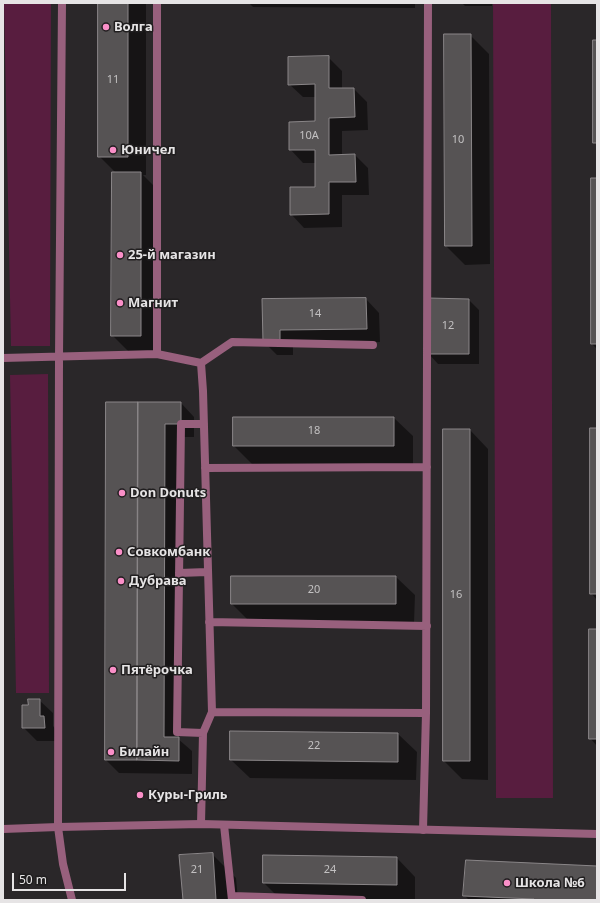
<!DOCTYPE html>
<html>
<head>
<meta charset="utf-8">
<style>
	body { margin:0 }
	#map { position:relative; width:600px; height:903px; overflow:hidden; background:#2a2729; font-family:"Noto Sans",sans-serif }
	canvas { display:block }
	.frame { position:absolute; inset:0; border:4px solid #e6e4e5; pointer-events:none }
	.scale { position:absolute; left:12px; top:873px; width:114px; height:18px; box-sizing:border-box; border:2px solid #e6e4e5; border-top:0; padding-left:5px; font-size:12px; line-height:14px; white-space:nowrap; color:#e6e4e5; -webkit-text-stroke:3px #201e1f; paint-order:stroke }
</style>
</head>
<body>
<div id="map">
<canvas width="600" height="903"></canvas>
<div class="frame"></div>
<div class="scale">50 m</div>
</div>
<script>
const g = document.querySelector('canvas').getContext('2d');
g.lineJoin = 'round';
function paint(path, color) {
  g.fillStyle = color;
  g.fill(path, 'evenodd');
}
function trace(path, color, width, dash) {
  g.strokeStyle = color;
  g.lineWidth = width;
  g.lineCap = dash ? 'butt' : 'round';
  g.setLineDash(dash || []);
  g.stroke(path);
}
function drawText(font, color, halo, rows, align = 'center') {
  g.font = font + ' "Noto Sans",sans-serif';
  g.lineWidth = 3;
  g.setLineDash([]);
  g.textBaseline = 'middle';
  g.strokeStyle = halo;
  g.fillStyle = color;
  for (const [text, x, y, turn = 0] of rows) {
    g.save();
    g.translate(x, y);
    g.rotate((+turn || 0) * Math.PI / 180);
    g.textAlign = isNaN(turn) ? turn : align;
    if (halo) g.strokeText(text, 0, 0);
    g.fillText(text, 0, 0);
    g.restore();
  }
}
const green = new Path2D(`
	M4,3H51L50,346H11Z
	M493,3H551L553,798H496Z
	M48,374L49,693H16L10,375Z`);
const shadow = new Path2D(`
	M99,3H146V175H143L160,192L159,354H131L112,335L116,173L99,156Z
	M249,3H415V8L253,7Z
	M462,3H492V6H465Z
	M470,35L489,54L490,264L465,265L446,246Z
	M328,57L342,71V89H354L367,102L368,130L342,131V155H355L368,168L369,195H342V227L304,228L291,214L316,188V163H303L290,149L316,122V97H303L289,84Z
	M592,179H597V349L592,344Z
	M366,299L379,313L380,342L293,343V355H277L264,342L263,300Z
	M469,300L479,310V364H438L428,353Z
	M107,403H181L194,417V437H178L177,738L192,751V774L119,773L106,760Z
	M394,418L413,436V464H252L234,446Z
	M597,429V600L591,593Z
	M470,430L488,449V780L462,779L444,761Z
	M232,577H396L415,595L414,623H251L232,604Z
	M597,630V746L590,738Z
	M39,700L53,713V726L57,731L58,741H37L23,727L29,706Z
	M398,734L417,752L416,780L250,778L231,760Z
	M212,854L236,878L238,900H184Z
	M397,858L415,877V900H281L264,883Z
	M597,867V900H469L464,895Z`);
const building = new Path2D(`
	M98,3H128V157H98Z
	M444,34H471L472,246H445Z
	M593,40H597V143H593Z
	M329,56V88H354L355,117L329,118V155L355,154L356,182H329V214L290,215V187H315V150H289V122L315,121V84L288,85V57Z
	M112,172H141V336H111Z
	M591,178H597V344H591Z
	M366,298L367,329L280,330V342H263L262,299Z
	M428,298L469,299V354H427Z
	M106,402H138L137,760H105Z
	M138,402H181V424H165L164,737H179V761L137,760Z
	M233,417H394V446H233Z
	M590,428H597V594H590Z
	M443,429H470V761H443Z
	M231,576H396V604H231Z
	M589,629H597V739H589Z
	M28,699H40V716H44L45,728H22V705H28Z
	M230,731L398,733V762L230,760Z
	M213,853L216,900H183L179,855Z
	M263,855L397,857V885L263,883Z
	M466,860L597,866V900H534V899L463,896Z`);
const lane = new Path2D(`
	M62,3L59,356L58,827L63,864L72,900
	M157,3V354
	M3,358L157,354L201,363L203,391L212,712L203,733L201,824
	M201,363L232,342L373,345
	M205,468L427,467
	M179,573L207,572
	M209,622L427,626
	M212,712L426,713L428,3
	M203,733L177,732L181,424H204
	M224,825L232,900
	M423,830L426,713
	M232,896L362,900`);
const street = new Path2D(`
	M3,829L58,827L201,824L597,834`);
const markers = [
	[106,27,4,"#fa8fc8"],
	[113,150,4,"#fa8fc8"],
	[120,255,4,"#fa8fc8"],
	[120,303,4,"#fa8fc8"],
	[122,493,4,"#fa8fc8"],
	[119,552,4,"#fa8fc8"],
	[121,581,4,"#fa8fc8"],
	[113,670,4,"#fa8fc8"],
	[111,752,4,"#fa8fc8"],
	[140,795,4,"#fa8fc8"],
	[507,883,4,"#fa8fc8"]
];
const numberNames = [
	["11",113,80],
	["10А",309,136],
	["10",458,140],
	["14",315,314],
	["12",448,326],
	["18",314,431],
	["20",314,590],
	["16",456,595],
	["22",314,746],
	["21",197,870],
	["24",330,870]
];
const poiNames = [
	["Волга",114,27],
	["Юничел",121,150],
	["25-й магазин",128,255],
	["Магнит",128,303],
	["Don Donuts",130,493],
	["Совкомбанк",127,552],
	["Дубрава",129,581],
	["Пятёрочка",121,670],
	["Билайн",119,752],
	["Куры-Гриль",148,795],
	["Школа №6",515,883]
];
paint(green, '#581d3f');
paint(shadow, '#0007');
paint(building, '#565354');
trace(building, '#8a8688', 1);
trace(lane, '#98607d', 8);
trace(street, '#98607d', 8);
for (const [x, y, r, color] of markers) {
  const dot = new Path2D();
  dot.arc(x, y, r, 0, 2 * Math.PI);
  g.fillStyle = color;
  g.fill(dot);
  trace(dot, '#201e1f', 1.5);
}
drawText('11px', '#c2c0c1', null, numberNames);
drawText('bold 13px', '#e6e4e5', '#201e1f', poiNames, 'left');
</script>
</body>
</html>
